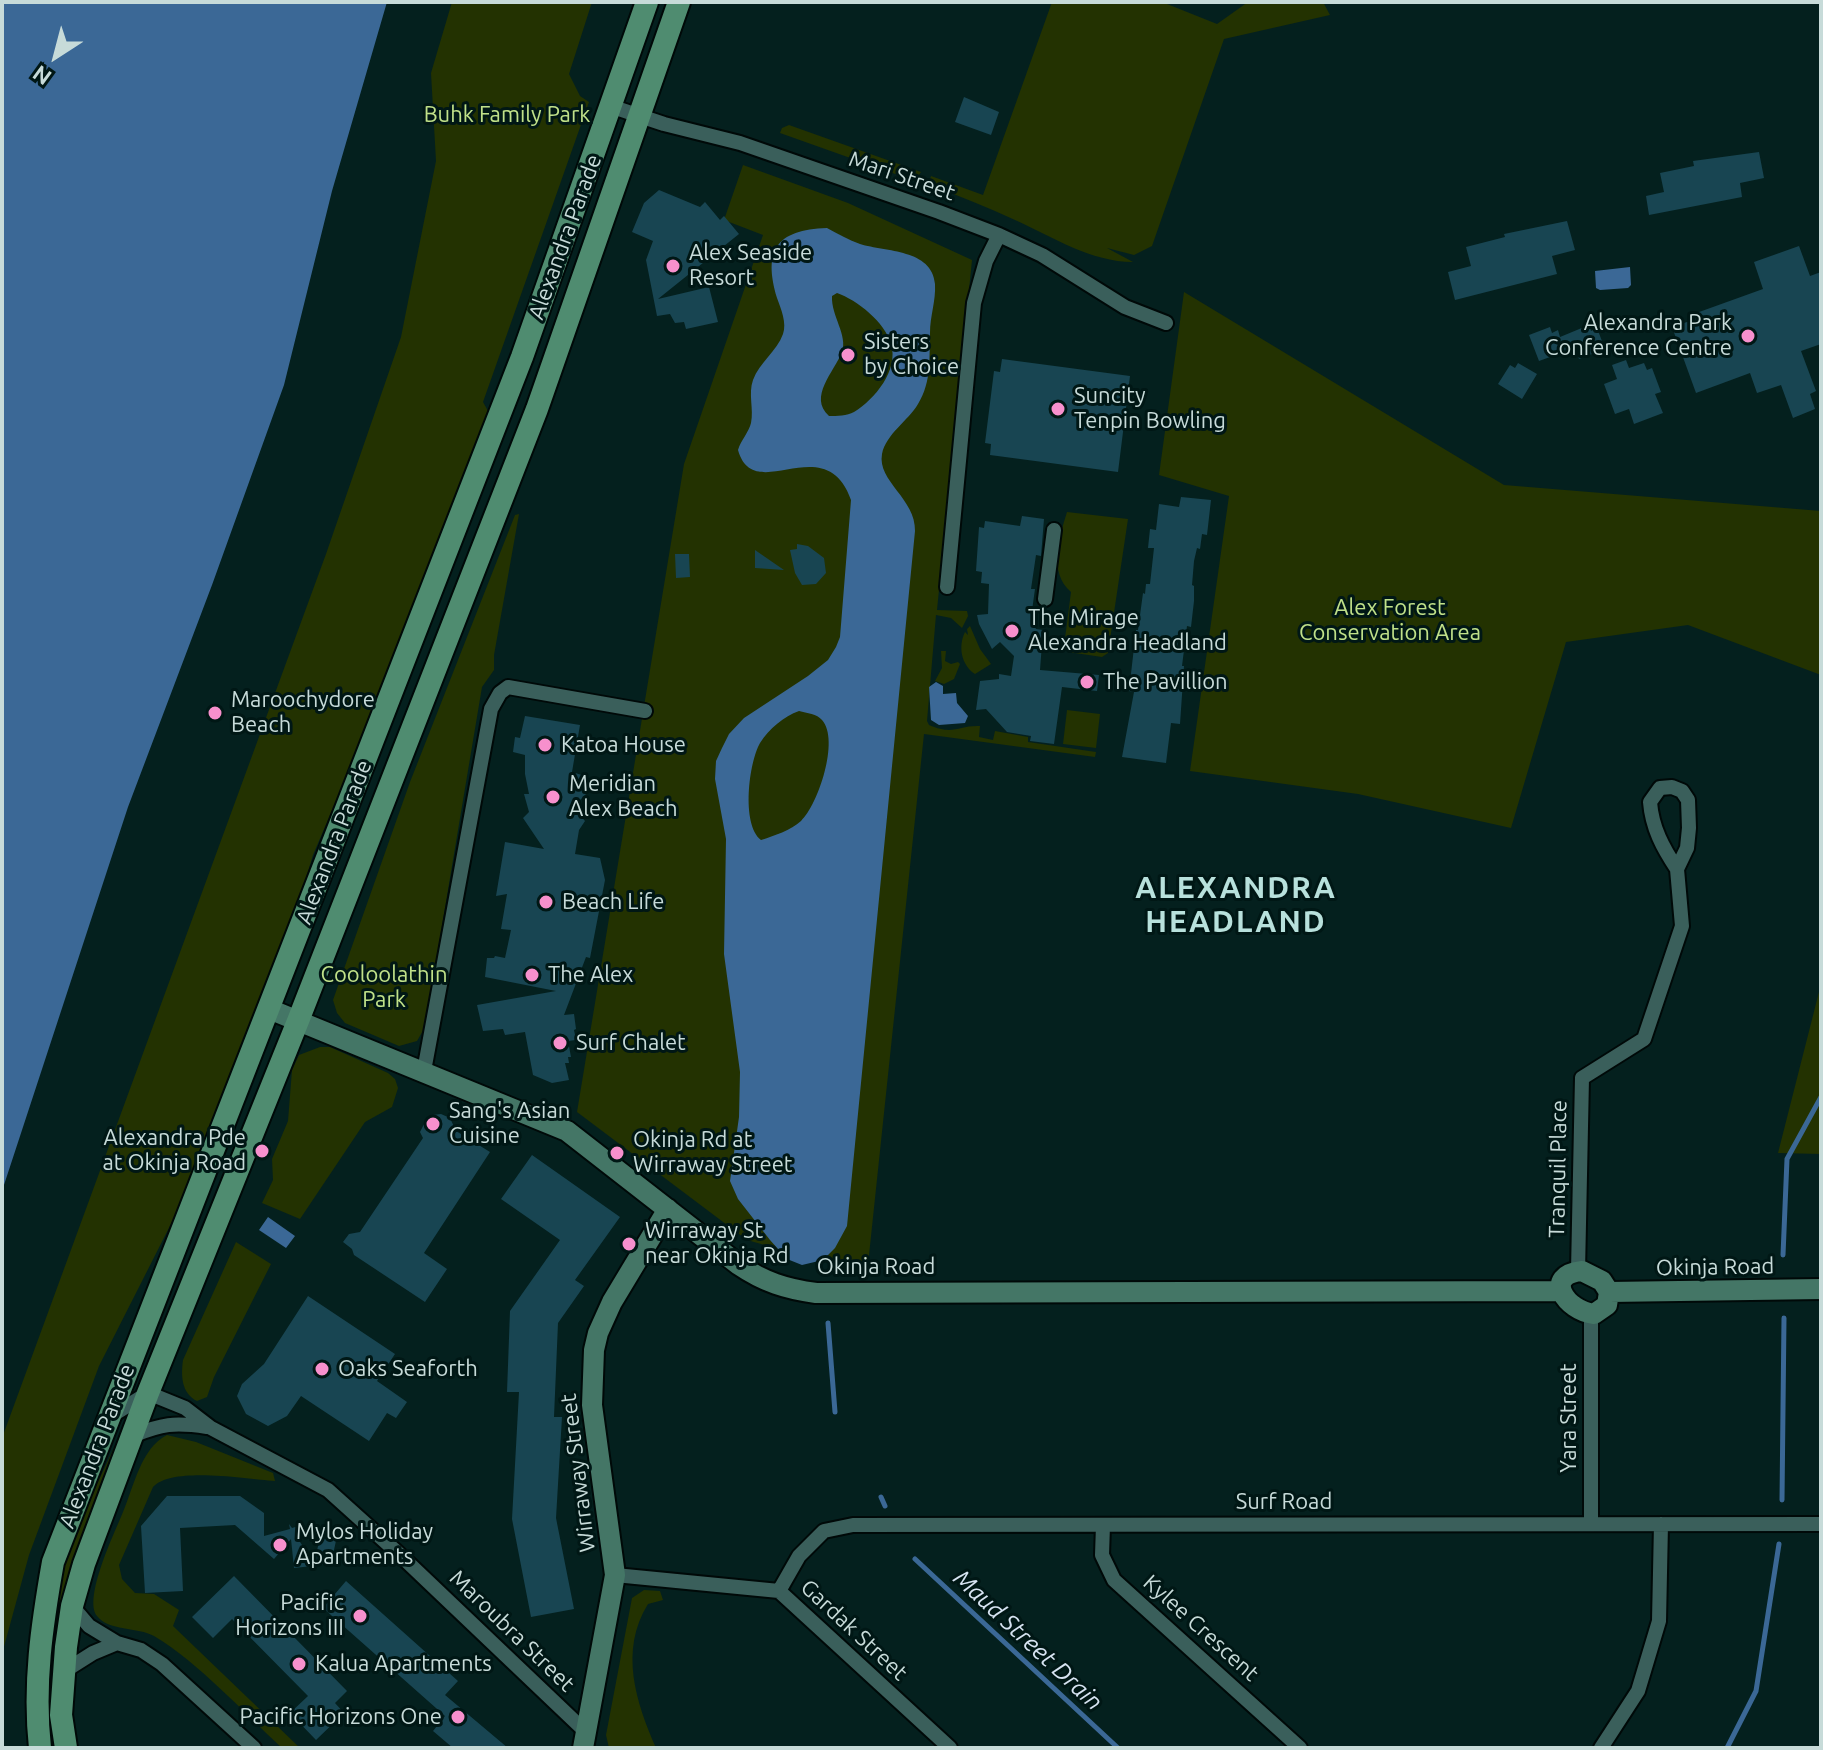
<!DOCTYPE html>
<html>
<head>
<meta charset="utf-8">
<style>
	body { margin:0 }
	#map { position:relative; width:1823px; height:1750px; overflow:hidden; background:#04201e; font-family:Ubuntu,sans-serif }
	canvas { display:block }
	.frame { position:absolute; inset:0; border:4px solid #c7dbd9; pointer-events:none }
	.north { position:absolute; left:16px; top:16px; width:80px; height:80px; -webkit-text-stroke:6px #001715; paint-order:stroke; rotate:216deg; font-size:22px; font-weight:700; line-height:32px; text-align:center; color:#c7dbd9 }
	.north::after { content:''; display:block; margin:auto; width:28px; height:36px; background:#c7dbd9; clip-path:polygon(50% 0,100% 100%,50% 72%,0 100%) }
</style>
</head>
<body>
<div id="map">
<canvas width="1823" height="1750"></canvas>
<div class="frame"></div>
<div class="north">N</div>
</div>
<script>
const g = document.querySelector('canvas').getContext('2d');
g.lineJoin = 'round';
function paint(path, color) {
  g.fillStyle = color;
  g.fill(path, 'evenodd');
}
function trace(path, color, width, dash) {
  g.strokeStyle = color;
  g.lineWidth = width;
  g.lineCap = dash ? 'butt' : 'round';
  g.setLineDash(dash || []);
  g.stroke(path);
}
function drawText(font, color, halo, rows, align = 'center') {
  g.font = font + ' Ubuntu,sans-serif';
  g.lineWidth = 6;
  g.setLineDash([]);
  g.textBaseline = 'middle';
  g.strokeStyle = halo;
  g.fillStyle = color;
  for (const [text, x, y, turn = 0] of rows) {
    g.save();
    g.translate(x, y);
    g.rotate((+turn || 0) * Math.PI / 180);
    g.textAlign = isNaN(turn) ? turn : align;
    if (halo) g.strokeText(text, 0, 0);
    g.fillText(text, 0, 0);
    g.restore();
  }
}
const green = new Path2D(`
	M452,2H592L569,74L580,96L589,102L483,402L488,411L475,448L378,702L313,855L290,930L232,1083L178,1210L99,1366L29,1555L2,1654V1438L326,554L401,337L436,161L431,73Z
	M1052,2H1162L1217,24L1248,2H1323L1330,15L1224,39L1152,246L1134,255L1107,248L1133,262C1091,262 1053,237 1015,220C987,207 958,195 928,185L931,176L983,195Z
	M789,125L803,130L921,172L915,181L780,133L782,128Z
	M743,165L848,203L972,260L937,610L967,611L968,616L962,628L951,618L936,615L927,721L929,725C954,736 958,725 980,726L979,737L993,740L995,731L1028,737V742L1096,752L1095,757L924,734L867,1274L747,1240L577,1112L684,464L763,235L724,220Z
	M1184,292L1504,485L1821,511V675L1688,625L1566,642L1511,828L1358,794L1190,771L1229,496L1159,475Z
	M1067,512L1128,519L1108,653L1102,657L1068,652L1064,646L1071,592C1048,572 1059,538 1067,512Z
	M519,514L494,655V670L482,687L425,1027L417,1041L399,1046L345,1023L337,1013L333,1000L410,782L515,515Z
	M970,626L980,649L991,664L975,674C961,665 958,646 965,632L968,635L967,629Z
	M941,651H946L945,661L951,664L958,662L960,664L954,679L944,684L935,681L942,668Z
	M1067,710L1100,714L1096,748L1063,744Z
	M1821,984V1154L1778,1153Z
	M320,1047H330L388,1073L395,1079L398,1088L392,1107L365,1122L300,1219L262,1203L273,1180L272,1159L288,1121L292,1070L299,1055Z
	M236,1242L271,1264L214,1377L207,1397L197,1401C181,1393 181,1375 183,1360Z
	M123,1425L125,1427L54,1675L47,1674C51,1642 52,1607 60,1575C74,1522 104,1476 123,1425Z
	M167,1435L196,1442L273,1473L275,1481C246,1479 172,1466 153,1487L119,1565L122,1579L135,1593L154,1594L179,1610L173,1626L300,1748H282C243,1712 199,1663 154,1636C138,1627 108,1631 97,1616C83,1598 115,1532 123,1512C134,1486 141,1448 167,1435Z
	M644,1590L660,1591L663,1600L648,1604C619,1651 636,1702 656,1748H609L606,1735L632,1598Z`);
const water = new Path2D(`
	M2,2H387L332,191L284,385L212,585L128,807L2,1191Z
	M827,228C838,234 849,240 860,244C886,252 932,249 935,284C936,301 930,316 930,333C929,359 932,381 918,404C908,421 886,434 882,454C877,481 916,499 915,531L847,1226L835,1248L823,1260L802,1265L787,1259L770,1240L738,1199L730,1181L739,1117L740,1072L724,954L726,839L715,779L716,761L722,748L729,734L744,718L808,676L828,660L836,647L840,637L851,500C825,427 754,507 738,450C741,440 749,432 751,423C754,409 748,394 753,380C759,363 777,351 783,334C787,323 781,309 777,298C763,250 776,230 827,228ZM837,293C857,300 885,322 891,344C899,370 875,399 854,412C847,416 837,416 829,416C808,397 834,372 842,352C848,335 831,316 832,296ZM799,711C807,713 817,714 822,720C840,740 818,805 801,821C791,830 774,836 761,840C741,824 749,762 760,743C769,729 784,716 799,711Z
	M1630,267L1631,285L1628,288L1600,290L1596,288L1595,271Z
	M936,682L943,686V694L956,693L957,703L968,716L965,723L939,725L931,720L929,687Z
	M268,1217L295,1236L286,1248L259,1230Z`);
const stream = new Path2D(`
	M1783,1255L1787,1159L1821,1097
	M828,1323L835,1412
	M881,1497L885,1506
	M1782,1500L1784,1318
	M915,1559L1118,1748
	M1727,1748L1756,1691L1779,1544`);
const building = new Path2D(`
	M964,97L999,112L991,135L955,122Z
	M1759,152L1764,178L1740,183L1742,197L1649,215L1646,196L1664,192L1660,173L1694,166L1693,161Z
	M659,190L700,207L705,202L720,220L724,216L739,234L658,299L709,287L718,322L686,329L684,322L675,323L670,314L657,316L646,260L653,241L632,232L644,203Z
	M1567,221L1575,250L1552,256L1557,274L1455,300L1448,272L1471,266L1466,247L1505,237L1504,234Z
	M1799,246L1810,276L1821,272V344L1801,351L1816,391L1810,394L1815,409L1793,418L1781,385L1757,393L1750,373L1696,393L1672,327L1690,321L1688,316L1763,289L1754,262Z
	M1589,325L1591,331L1597,328L1605,349L1579,359L1575,348L1539,361L1529,335L1550,327L1552,333L1558,330L1560,337Z
	M1002,359L1130,376L1118,472L990,455L991,444L985,443L994,371L1000,372Z
	M1626,360L1629,368L1644,363L1647,370L1652,368L1661,392L1655,394L1663,413L1634,424L1629,409L1615,414L1604,384L1617,379L1612,365Z
	M1518,363L1537,374L1522,399L1498,384L1510,365L1515,368Z
	M1181,497L1211,500L1207,535L1202,534L1200,549L1197,548L1194,561L1192,585L1194,586V601L1191,627L1187,626L1182,666H1184L1180,724L1171,723L1166,763L1122,757L1134,692L1129,691L1136,630H1138L1143,593L1145,594L1146,584H1150L1154,548H1148L1150,529L1156,530L1159,504L1179,507Z
	M1022,516L1044,519L1041,556L1036,555L1031,589H1035L1031,618L1036,629L1043,630L1040,670L1099,675L1097,691L1062,687L1054,744L1030,741L1031,736L1007,732L986,709L976,710L980,681L999,679V674L1011,676L1014,656L1000,642L992,649L979,624L977,615L988,614L989,584L981,583L982,572L976,571L979,527L984,528L985,521L1020,526Z
	M797,544L808,546L824,558L826,573L816,584L802,585L795,573L790,550L797,549Z
	M755,550L784,570L755,568Z
	M675,554H689L690,577L676,578Z
	M525,716L580,725L572,772L585,776L586,794L580,800L578,813L585,821L579,830L575,854L600,858L605,880L590,958L586,957L564,1015L574,1014L576,1029L574,1030L576,1040L568,1041L571,1057H568L569,1063H565L569,1080L552,1083L533,1075L525,1032L505,1035L503,1029L483,1031L477,1005L556,991L485,977L487,958H494L495,956L505,958L511,930L501,929L507,894L496,896L505,842L544,849L523,818L529,812L524,794H529L525,774V755L513,752L515,737L520,738Z
	M441,1114L450,1118L456,1131L490,1152L424,1253L447,1269L425,1302L354,1255L352,1249L343,1242L349,1234L360,1232L423,1138L420,1132L425,1122L433,1115Z
	M532,1155L620,1217L575,1280L584,1286L558,1323L554,1417H562L556,1518L574,1609L531,1617L512,1519L519,1392H507L510,1311L560,1240L501,1199Z
	M308,1296L395,1354L377,1381L407,1402L396,1418L387,1413L369,1441L301,1396L287,1416L268,1426L246,1414L237,1396L242,1384L264,1364Z
	M167,1496H240L264,1513V1536L290,1529L289,1524L292,1528L302,1525L295,1534L314,1564L321,1533L337,1536L331,1564L294,1568L291,1539L274,1559L235,1525L180,1528L183,1591L145,1593L141,1526Z
	M234,1576L347,1691L335,1703L344,1713L316,1740L290,1713L308,1696L232,1619L213,1638L192,1617Z
	M346,1581L458,1681L445,1695L508,1748H453L433,1731L445,1716L323,1608Z`);
const street = new Path2D(`
	M610,106L664,124L740,143L939,212L999,235L1042,255L1125,307L1166,323
	M947,587L974,303L986,261L999,235
	M1045,599L1054,530
	M424,1071L491,709L500,693L508,687L645,711
	M1578,1271L1582,1078L1644,1039L1682,926L1677,869L1687,848L1689,828L1688,800L1682,791L1672,787L1660,788L1650,802C1652,828 1663,848 1677,869
	M1591,1313V1523
	M111,1416L148,1393L185,1408L211,1428L328,1490L399,1554L586,1732
	M132,1436C162,1424 174,1422 207,1427
	M1103,1525L1102,1555L1114,1580L1300,1748
	M615,1575L779,1591L950,1748
	M779,1591L799,1556L824,1531L853,1525L1821,1524
	M72,1606L89,1626L117,1643L141,1650L162,1664L254,1748
	M63,1672L93,1653L117,1643
	M1601,1748L1638,1691L1659,1621L1661,1524`);
const secondary = new Path2D(`
	M269,1009L567,1131L739,1265C764,1282 786,1289 816,1293L1560,1291
	M1582,1271L1602,1281L1609,1292L1607,1305L1594,1314C1566,1311 1542,1275 1582,1271Z
	M1609,1292L1821,1289
	M583,1748L615,1575L592,1405L594,1350L598,1333L612,1302L668,1209`);
const primary = new Path2D(`
	M40,1748C33,1685 42,1624 53,1562L522,357L647,2
	M66,1748L61,1715L66,1647L72,1606L84,1564L148,1393L298,1021L537,409L679,2`);
const markers = [
	[673,266,8,"#f790cd"],
	[1748,336,8,"#f790cd"],
	[848,355,8,"#f790cd"],
	[1058,409,8,"#f790cd"],
	[1012,631,8,"#f790cd"],
	[1087,682,8,"#f790cd"],
	[215,713,8,"#f790cd"],
	[545,745,8,"#f790cd"],
	[553,797,8,"#f790cd"],
	[546,902,8,"#f790cd"],
	[532,975,8,"#f790cd"],
	[560,1043,8,"#f790cd"],
	[433,1124,8,"#f790cd"],
	[262,1151,8,"#f790cd"],
	[617,1153,8,"#f790cd"],
	[629,1244,8,"#f790cd"],
	[322,1369,8,"#f790cd"],
	[280,1545,8,"#f790cd"],
	[360,1616,8,"#f790cd"],
	[299,1664,8,"#f790cd"],
	[458,1717,8,"#f790cd"]
];
const parkNames = [
	["Buhk Family Park",507,115],
	["Alex Forest",1390,608],
	["Conservation Area",1390,633],
	["Cooloolathin",384,975],
	["Park",384,1000]
];
const streetNames = [
	["Mari Street",902,176,19],
	["Alexandra Parade",565,237,-70],
	["Alexandra Parade",334,842,-69],
	["Tranquil Place",1558,1169,-89],
	["Okinja Road",876,1267],
	["Okinja Road",1715,1267,-1],
	["Yara Street",1569,1418,-90],
	["Alexandra Parade",97,1446,-69],
	["Wirraway Street",578,1473,-97],
	["Surf Road",1284,1502],
	["Kylee Crescent",1201,1628,42],
	["Gardak Street",854,1630,43],
	["Maroubra Street",512,1631,44]
];
const poiNames = [
	["Alex Seaside",689,253],
	["Resort",689,278],
	["Alexandra Park",1732,323,"right"],
	["Conference Centre",1732,348,"right"],
	["Sisters",864,342],
	["by Choice",864,367],
	["Suncity",1074,396],
	["Tenpin Bowling",1074,421],
	["The Mirage",1028,618],
	["Alexandra Headland",1028,643],
	["The Pavillion",1103,682],
	["Maroochydore",231,700],
	["Beach",231,725],
	["Katoa House",561,745],
	["Meridian",569,784],
	["Alex Beach",569,809],
	["Beach Life",562,902],
	["The Alex",548,975],
	["Surf Chalet",576,1043],
	["Sang's Asian",449,1111],
	["Cuisine",449,1136],
	["Alexandra Pde",246,1138,"right"],
	["at Okinja Road",246,1163,"right"],
	["Okinja Rd at",633,1140],
	["Wirraway Street",633,1165],
	["Wirraway St",645,1231],
	["near Okinja Rd",645,1256],
	["Oaks Seaforth",338,1369],
	["Mylos Holiday",296,1532],
	["Apartments",296,1557],
	["Pacific",344,1603,"right"],
	["Horizons III",344,1628,"right"],
	["Kalua Apartments",315,1664],
	["Pacific Horizons One",442,1717,"right"]
];
const waterNames = [
	["Maud Street Drain",1028,1640,43]
];
const districtNames = [
	["ALEXANDRA",1236,888],
	["HEADLAND",1236,922]
];
paint(green, '#233201');
paint(water, '#3b6896');
trace(stream, '#3b6896', 5);
paint(building, '#184552');
trace(street, '#000908', 18);
trace(secondary, '#000908', 24);
trace(primary, '#000908', 26);
trace(street, '#3a5f5b', 14);
trace(secondary, '#447666', 20);
trace(primary, '#4f8c70', 22);
for (const [x, y, r, color] of markers) {
  const dot = new Path2D();
  dot.arc(x, y, r, 0, 2 * Math.PI);
  g.fillStyle = color;
  g.fill(dot);
  trace(dot, '#001715', 3);
}
drawText('22px', '#c0e189', '#001715', parkNames);
drawText('22px', '#c7dbd9', '#001715', streetNames);
drawText('22px', '#c7dbd9', '#001715', poiNames, 'left');
drawText('italic 24px', '#d7e4f2', '#001715', waterNames);
g.letterSpacing = '2px';
drawText('bold 30px', '#b8e1dc', '#001715', districtNames);
g.letterSpacing = '0px';
</script>
</body>
</html>
